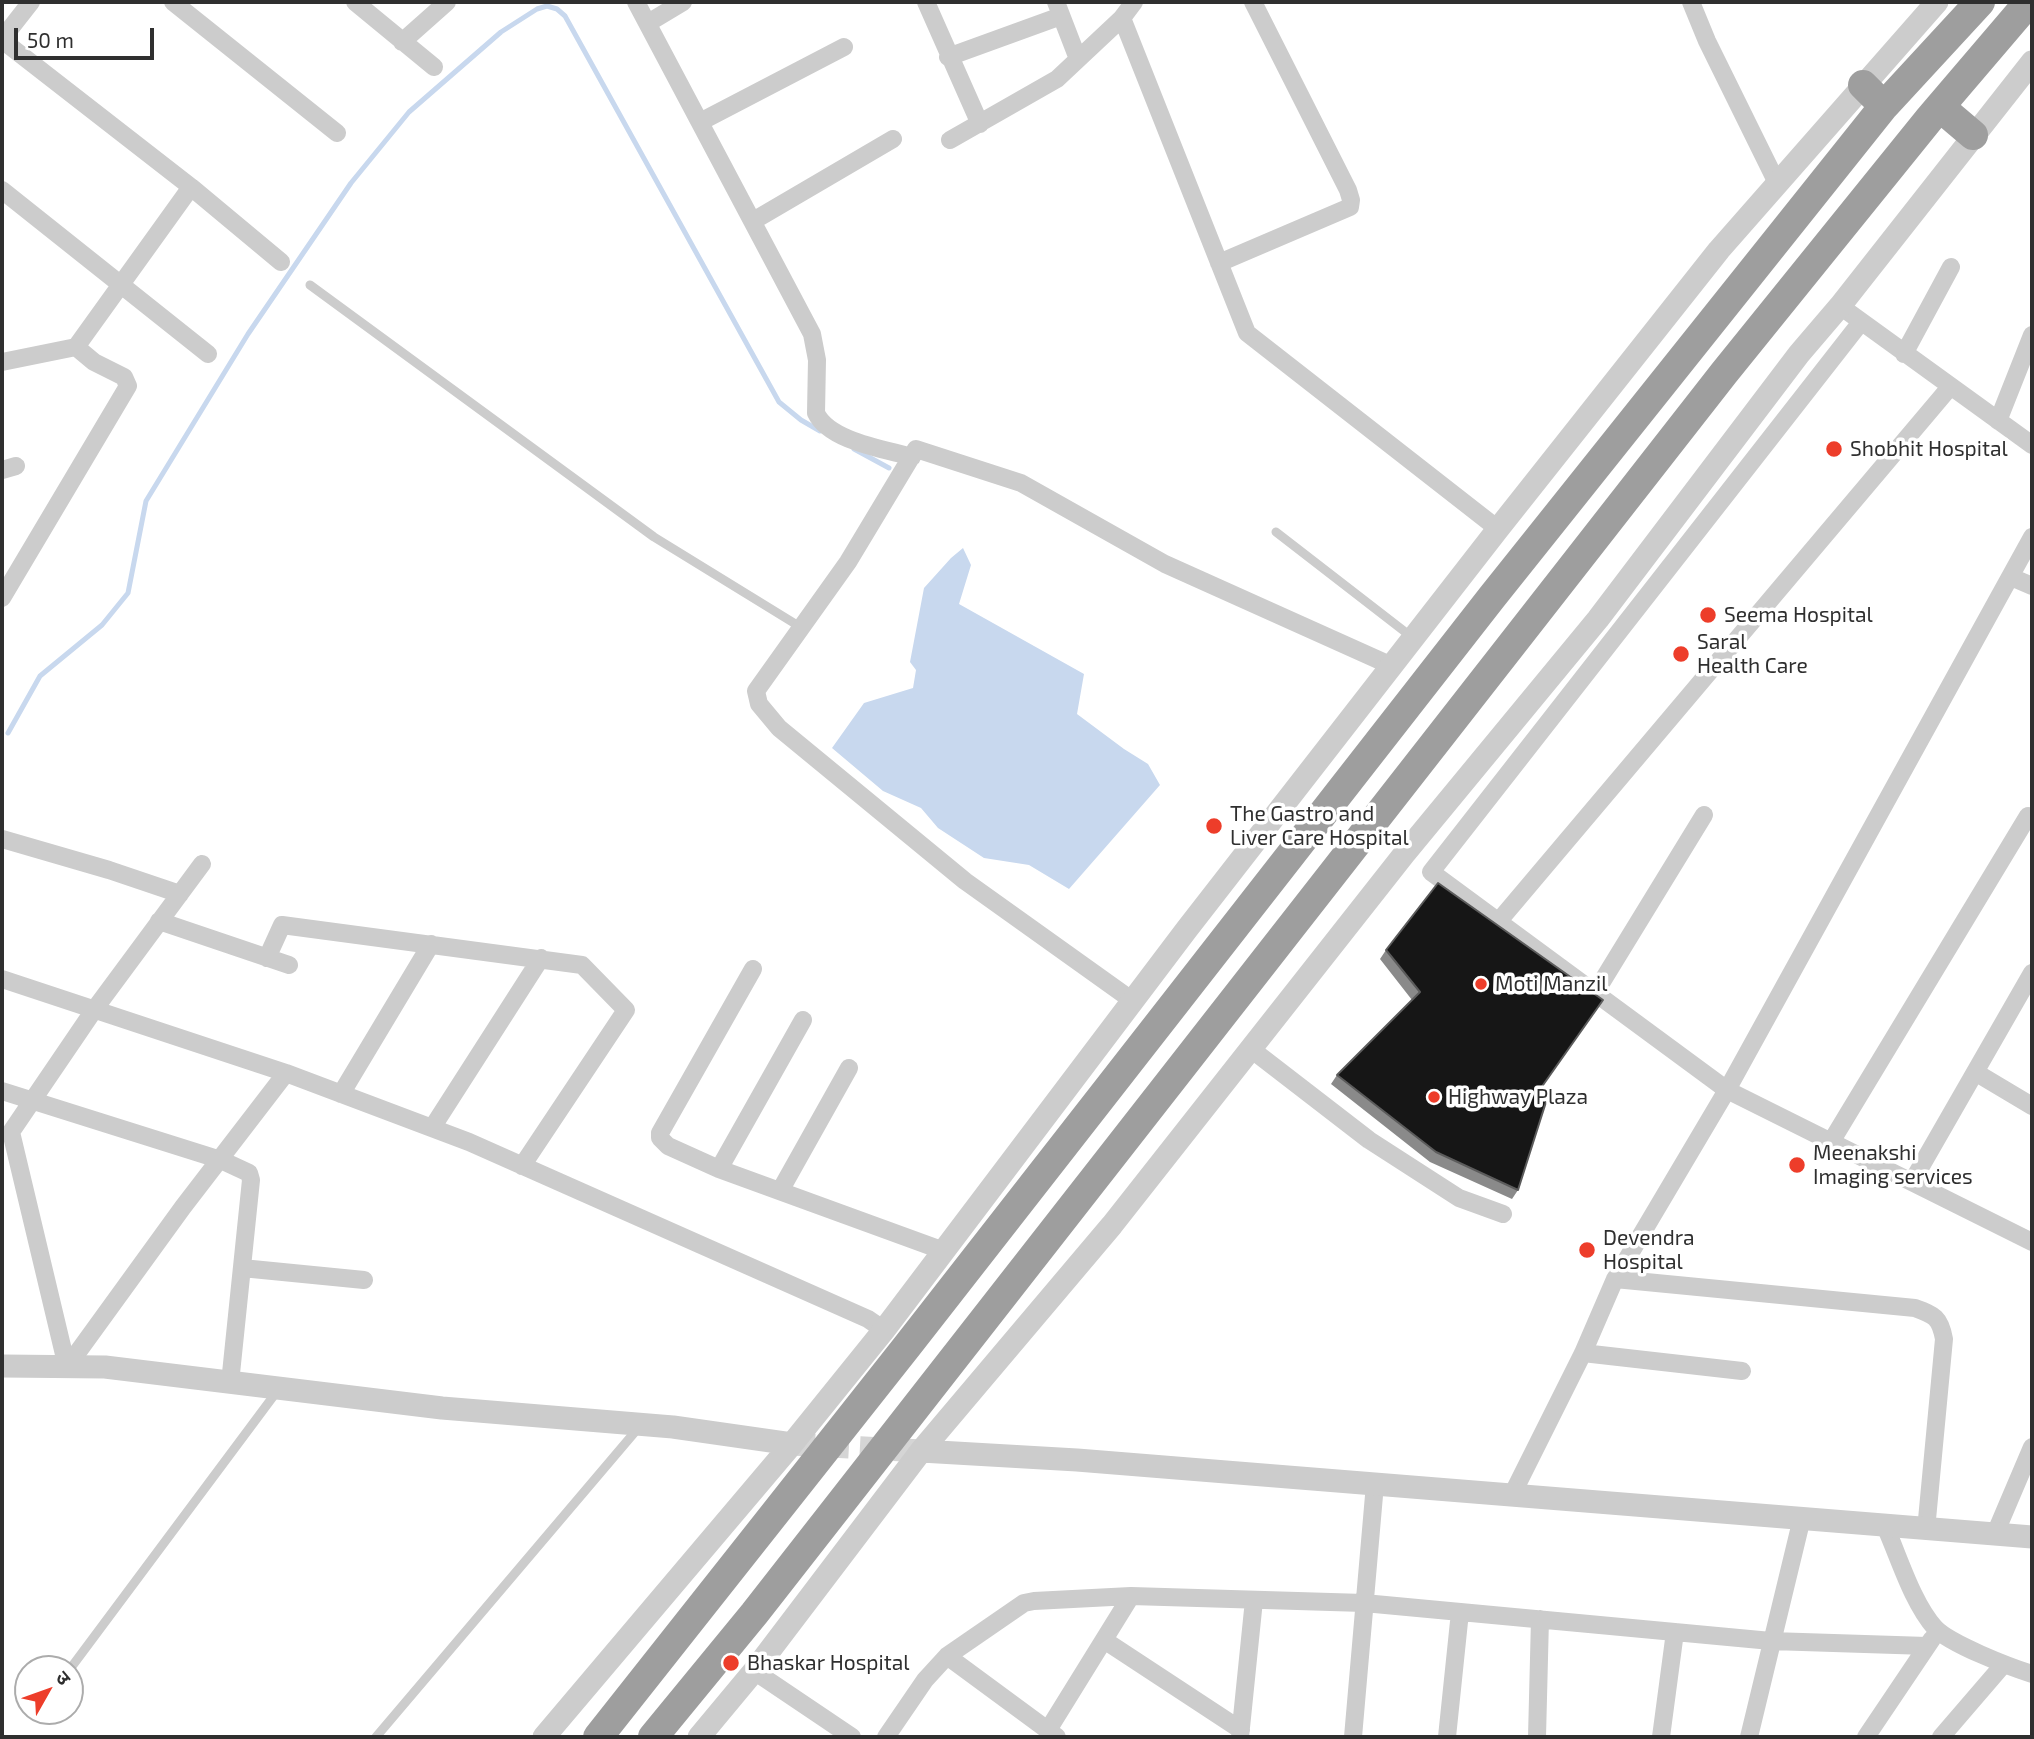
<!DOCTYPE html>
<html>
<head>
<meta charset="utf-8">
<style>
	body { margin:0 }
	#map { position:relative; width:2034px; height:1739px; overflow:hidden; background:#fff; font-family:"Exo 2","Noto Sans Devanagari",sans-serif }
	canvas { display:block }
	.frame { position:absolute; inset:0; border:4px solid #2f2f2f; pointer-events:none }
	.north { position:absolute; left:14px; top:1655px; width:70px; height:70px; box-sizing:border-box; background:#fff; border:2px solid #acacac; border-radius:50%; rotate:50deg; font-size:19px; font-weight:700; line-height:28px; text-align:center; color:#2f2f2f }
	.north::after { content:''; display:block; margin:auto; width:24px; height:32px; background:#ed3d2a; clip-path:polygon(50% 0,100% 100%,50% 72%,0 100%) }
	.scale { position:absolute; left:14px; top:28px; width:140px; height:32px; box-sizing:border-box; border:4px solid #2f2f2f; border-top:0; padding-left:9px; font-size:21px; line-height:24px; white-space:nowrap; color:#2f2f2f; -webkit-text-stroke:5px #fff; paint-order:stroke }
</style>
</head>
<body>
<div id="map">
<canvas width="2034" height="1739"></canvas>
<div class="frame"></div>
<div class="north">उ</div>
<div class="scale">50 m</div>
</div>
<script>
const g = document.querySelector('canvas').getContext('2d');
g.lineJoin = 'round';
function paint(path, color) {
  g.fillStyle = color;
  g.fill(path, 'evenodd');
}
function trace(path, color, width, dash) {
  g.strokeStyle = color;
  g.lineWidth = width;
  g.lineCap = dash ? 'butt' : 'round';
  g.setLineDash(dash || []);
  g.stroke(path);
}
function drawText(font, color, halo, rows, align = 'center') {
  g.font = font + ' "Exo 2",sans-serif';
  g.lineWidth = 7;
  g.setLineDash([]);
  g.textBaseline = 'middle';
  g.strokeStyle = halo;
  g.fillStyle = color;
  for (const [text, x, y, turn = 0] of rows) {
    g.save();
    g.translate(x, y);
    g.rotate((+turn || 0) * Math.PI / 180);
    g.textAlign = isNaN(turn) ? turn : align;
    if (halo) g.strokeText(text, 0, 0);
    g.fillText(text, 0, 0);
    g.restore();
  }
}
const water = new Path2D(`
	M963,548L971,565L959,604L1084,674L1077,714L1124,749L1148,764L1160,785L1069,889L1029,865L984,858L938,828L921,808L883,791L832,748L864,703L913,688L916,670L910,662L924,588L951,558Z`);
const stream = new Path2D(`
	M854,449L889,468
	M8,733L40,676L102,625L128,593L146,501L248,334L351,183L409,112L501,32L537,9L547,6L557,9L565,16L779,402L801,420L820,431`);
const tertiaryTunnel = new Path2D(`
	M792,1444L921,1451`);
const service = new Path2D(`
	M310,285L654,537L802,628
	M1276,532L1413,638
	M70,1669L278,1390
	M376,1737L640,1426`);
const minor = new Path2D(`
	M173,2L337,133
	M355,2L434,67
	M636,2L812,334L817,360L816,413C829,441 884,449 912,457
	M926,2L980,124
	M1056,2L1078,59
	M1691,2L1707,41L1777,183
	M1122,18L1247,333L1498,529
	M648,23L683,2
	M2,39L31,2
	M2,40L191,187L281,262
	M402,42L447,2
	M948,57L1061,16
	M700,122L844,47
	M950,140L1057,79L1122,18L1134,2
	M2,190L208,354
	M753,221L893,139
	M1219,263L1350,207L1351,200L1348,190L1253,2
	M1840,306L2032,445
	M1861,322L1431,872L1727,1090L2032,1242
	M1904,354L1951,267
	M2,362L76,347
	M1998,421L2032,335
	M2,470L16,466
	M2011,577L2032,586
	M2,598L128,386L124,377L94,362L76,347L191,187
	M2,839L109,870L180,894
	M202,864L94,1010L11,1132L67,1367L183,1207L286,1073
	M159,921L289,965
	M1498,922L1950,387
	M267,958L282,925L582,965L626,1010L522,1166
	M753,969L660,1133V1138L668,1146L719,1169L944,1251
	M2,979L286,1073L469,1142L868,1319L884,1330
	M1595,993L1704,815
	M1133,1001L965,881L779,728L759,704L756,691L848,562L916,449L1021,483L1165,564L1392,666
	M1251,1049L1369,1140L1459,1198L1503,1214
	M1975,1072L2032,1106
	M2,1091L221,1160L249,1173L251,1180L230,1383
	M341,1094L431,944
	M432,1128L541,958
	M1831,1142L2028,816
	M719,1169L803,1020
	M1912,1182L2032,973
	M780,1191L849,1068
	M242,1268L364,1280
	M1615,1279L1915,1308C1934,1315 1940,1317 1944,1339L1926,1530
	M1583,1353L1742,1371
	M1512,1495L1583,1353L1615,1279L1727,1090L2032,537
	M1885,1526C1899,1557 1912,1602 1935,1628C1950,1644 2010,1667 2032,1674
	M1995,1534L2032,1447
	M1104,1640L1241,1730
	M947,1656L1057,1737
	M754,1671L852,1737
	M1048,1730L1131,1596
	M886,1737L925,1680L947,1656L1024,1603L1034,1601L1131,1596L1364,1603L1771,1641L1927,1646
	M1240,1737L1254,1600
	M1353,1737L1375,1484
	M1447,1737L1460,1612
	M1537,1737L1540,1619
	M1661,1737L1675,1632
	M1749,1737L1802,1518
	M1866,1737L1932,1639
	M1941,1737L2003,1665`);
const tertiary = new Path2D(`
	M2,1366L105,1367L442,1408L673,1427L792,1444
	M921,1451L1077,1460L2032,1537
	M544,1737L792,1444L884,1330L1187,929L1498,529L1719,250L1937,2
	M699,1737L754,1671L921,1451L1112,1225L1405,853L1598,619L1799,354L1840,306L2032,62`);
const trunk = new Path2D(`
	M1863,85L1884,106
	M1940,107L1973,135
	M598,1737L908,1345L1492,597L1884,106L1980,2
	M653,1737L754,1614L1724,373L1930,118L2029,2`);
const wall = new Path2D(`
	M1386,950L1536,1095L1518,1190L1512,1199L1430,1162L1331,1084L1337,1075L1412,1000L1380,959Z`);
const building = new Path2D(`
	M1438,883L1603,1000L1536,1095L1546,1102L1518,1190L1436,1152L1337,1075L1420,992L1386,950Z`);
const markers = [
	[1834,449,9,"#ed3d2a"],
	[1708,615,9,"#ed3d2a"],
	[1681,654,9,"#ed3d2a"],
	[1214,826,9,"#ed3d2a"],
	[1481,984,7,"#ed3d2a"],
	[1434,1097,7,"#ed3d2a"],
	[1797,1165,9,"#ed3d2a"],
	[1587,1250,9,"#ed3d2a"],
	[731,1663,9,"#ed3d2a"]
];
const poiNames = [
	["Shobhit Hospital",1850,449],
	["Seema Hospital",1724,615],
	["Saral",1697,642],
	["Health Care",1697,666],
	["The Gastro and",1230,814],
	["Liver Care Hospital",1230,838],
	["Moti Manzil",1495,984],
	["Highway Plaza",1448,1097],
	["Meenakshi",1813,1153],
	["Imaging services",1813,1177],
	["Devendra",1603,1238],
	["Hospital",1603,1262],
	["Bhaskar Hospital",747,1663]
];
paint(water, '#c8d8ee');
trace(stream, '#c8d8ee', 5);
trace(tertiaryTunnel, '#d5d5d5', 23, [23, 11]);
trace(service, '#ccc', 9);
trace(minor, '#ccc', 18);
trace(tertiary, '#ccc', 23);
trace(trunk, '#9e9e9e', 30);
paint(wall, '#8a8a8a');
paint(building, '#161616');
trace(building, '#5c5c5c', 2);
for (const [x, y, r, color] of markers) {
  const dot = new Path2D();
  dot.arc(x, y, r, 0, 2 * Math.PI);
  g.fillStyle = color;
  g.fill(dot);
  trace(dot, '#fff', 2.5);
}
drawText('21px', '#2f2f2f', '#fff', poiNames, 'left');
</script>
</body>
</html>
